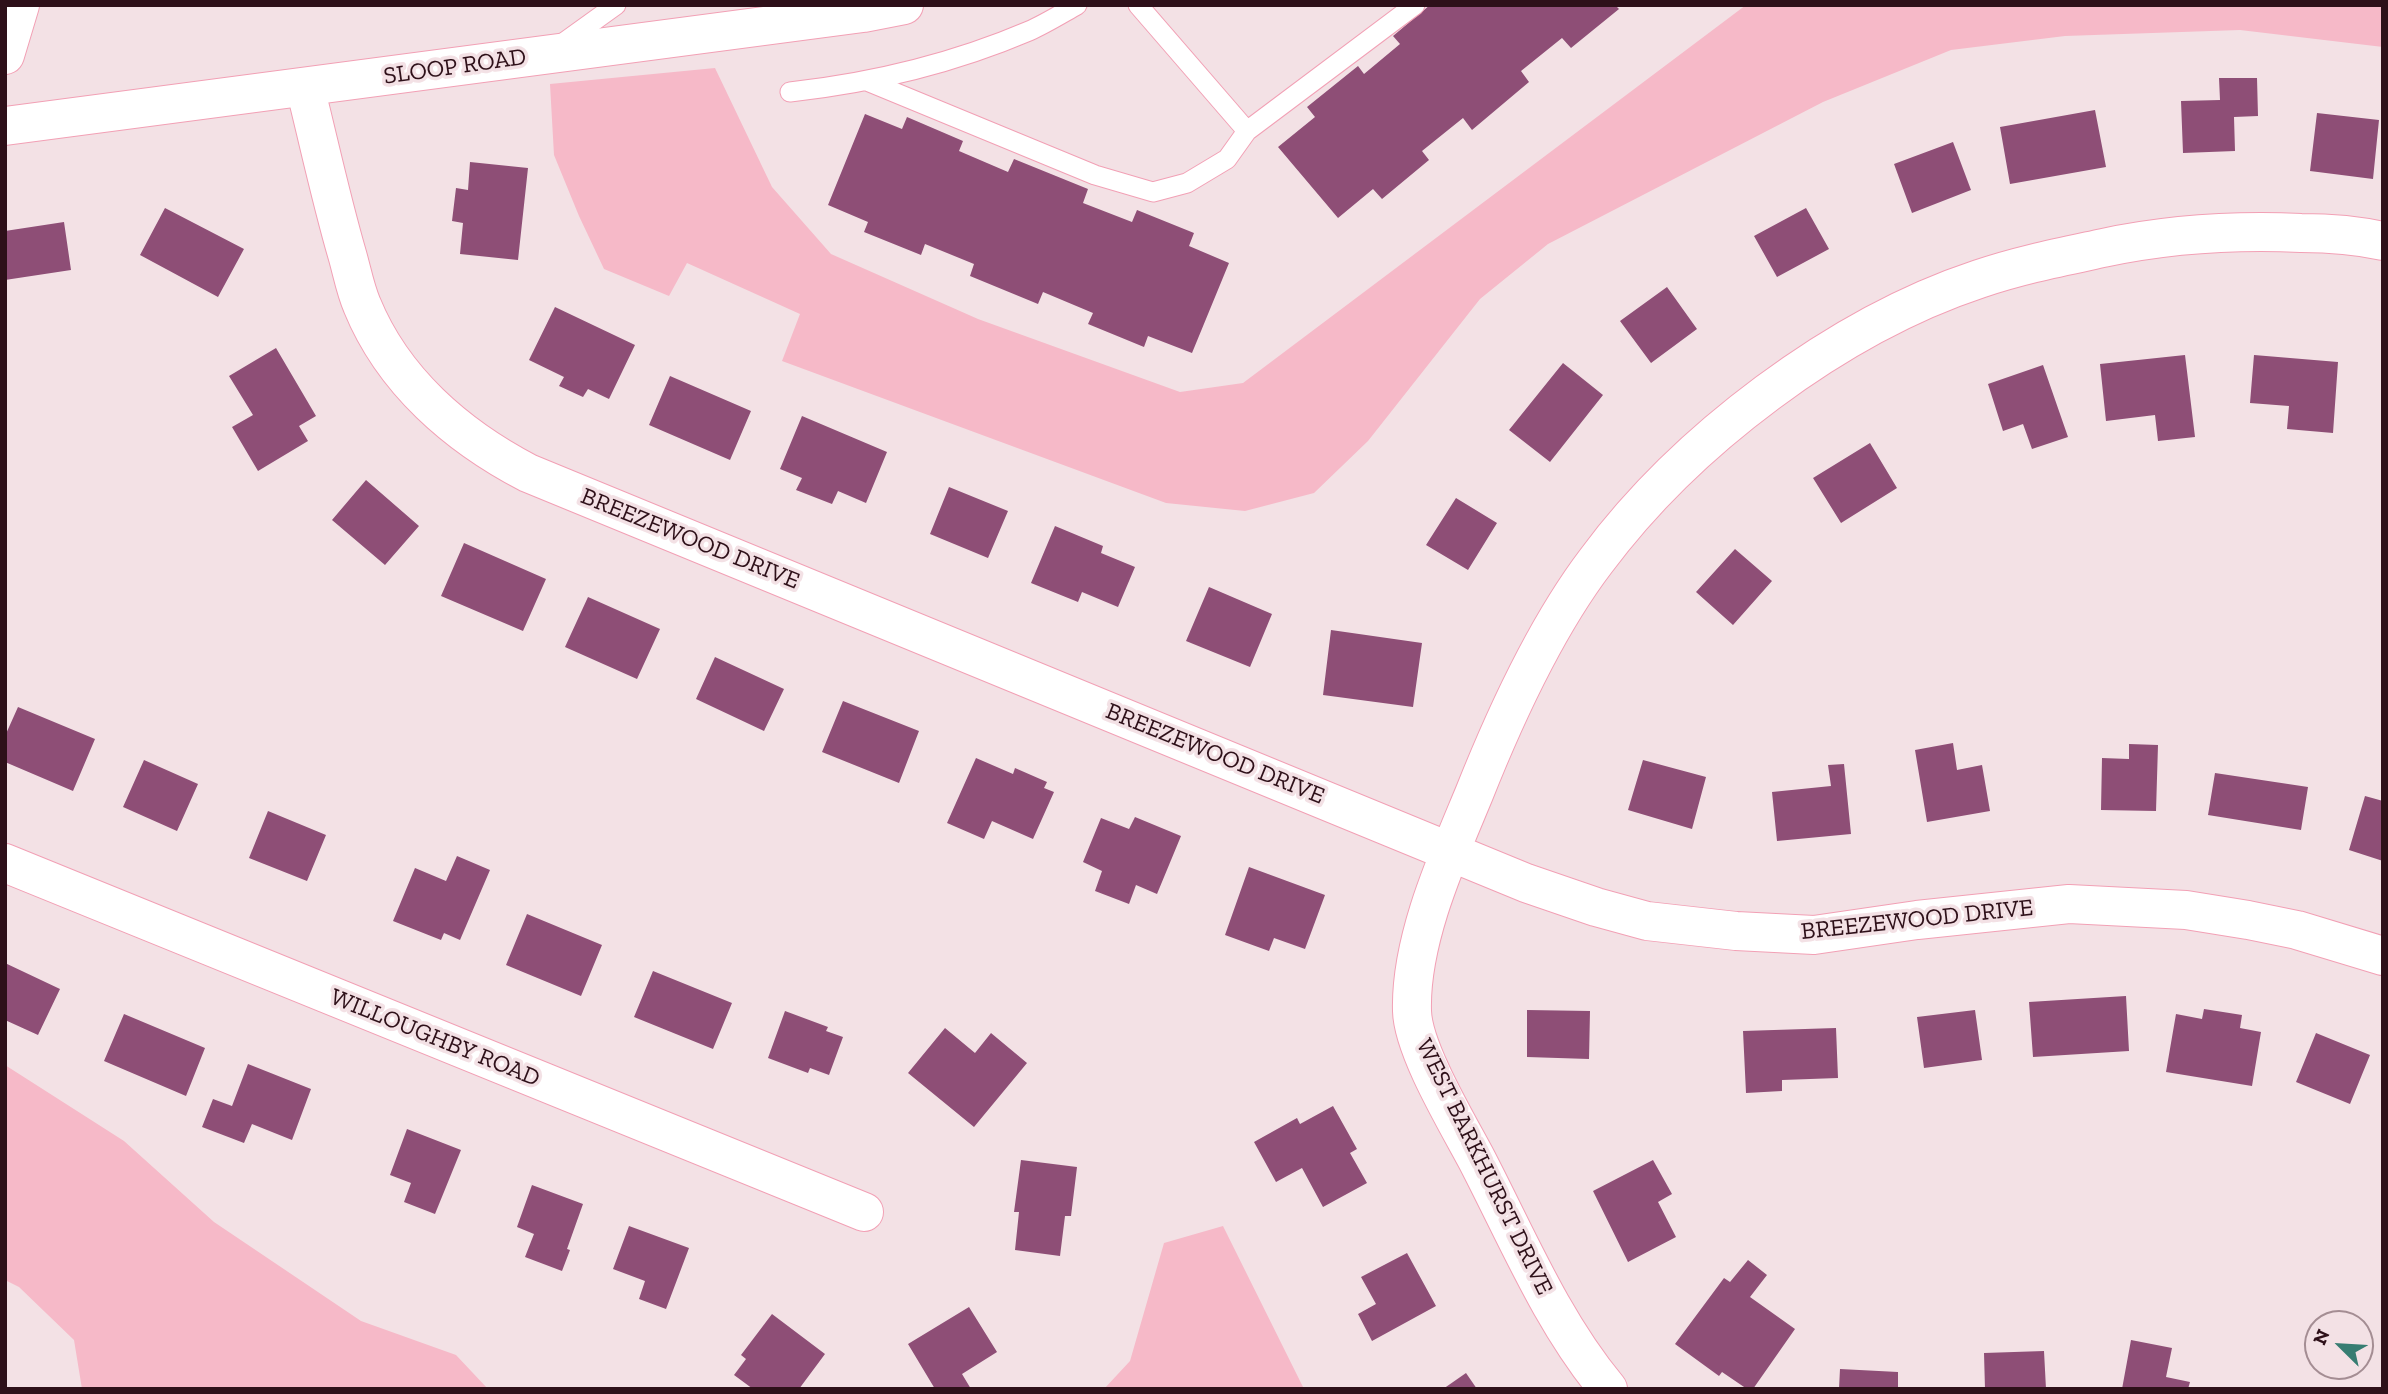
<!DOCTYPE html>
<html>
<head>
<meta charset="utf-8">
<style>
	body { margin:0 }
	#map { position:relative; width:2388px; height:1394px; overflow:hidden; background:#f3e1e5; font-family:"Zilla Slab",serif }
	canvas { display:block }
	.frame { position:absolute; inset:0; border:7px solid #2e1019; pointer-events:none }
	.north { position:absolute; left:2304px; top:1310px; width:70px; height:70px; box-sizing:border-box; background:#f3e1e5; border:2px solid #a48d93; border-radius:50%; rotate:294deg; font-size:19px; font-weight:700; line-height:28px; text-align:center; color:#2e1019 }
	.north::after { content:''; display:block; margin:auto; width:24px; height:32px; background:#377d72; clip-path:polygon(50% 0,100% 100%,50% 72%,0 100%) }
</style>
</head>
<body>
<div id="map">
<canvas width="2388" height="1394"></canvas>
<div class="frame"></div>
<div class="north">N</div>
</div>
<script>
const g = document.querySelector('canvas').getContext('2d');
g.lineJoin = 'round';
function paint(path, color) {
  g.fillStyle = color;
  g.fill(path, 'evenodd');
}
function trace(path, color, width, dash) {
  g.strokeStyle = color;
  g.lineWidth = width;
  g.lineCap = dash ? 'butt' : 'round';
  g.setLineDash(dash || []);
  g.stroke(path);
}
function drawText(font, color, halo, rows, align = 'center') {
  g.font = font + ' "Zilla Slab",serif';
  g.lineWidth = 7;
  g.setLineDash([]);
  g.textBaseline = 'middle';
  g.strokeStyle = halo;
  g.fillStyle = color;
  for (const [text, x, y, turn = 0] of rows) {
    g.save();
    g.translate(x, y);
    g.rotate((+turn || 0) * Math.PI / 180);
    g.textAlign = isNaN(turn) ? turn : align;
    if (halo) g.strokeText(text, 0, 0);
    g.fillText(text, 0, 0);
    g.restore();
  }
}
const green = new Path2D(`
	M1746,5H2383V47L2240,30L2065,36L1951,50L1823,102L1548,244L1480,299L1368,441L1314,493L1245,511L1166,503L782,361L800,314L687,263L669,296L604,269L579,216L554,155L550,84L715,68L772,187L831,254L978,319L1180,392L1243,383Z
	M5,1065L124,1141L214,1222L361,1321L456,1355L488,1389H82L74,1340L19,1287L5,1280Z
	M1223,1226L1304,1389H1104L1130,1361L1164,1243Z`);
const building = new Path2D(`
	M1430,5H1615L1619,9L1571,48L1562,38L1521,71L1529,82L1472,130L1463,118L1422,151L1429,160L1382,199L1373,189L1338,218L1278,147L1315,117L1307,107L1358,66L1364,74L1400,44L1393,36Z
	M2219,78H2257L2258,116L2234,117L2235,151L2183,153L2181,101L2220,100Z
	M2095,110L2106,167L2010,184L2000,127Z
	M2317,113L2379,120L2373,179L2310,171Z
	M865,114L902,129L907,117L963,141L959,151L1008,172L1014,159L1088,189L1083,203L1132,222L1137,210L1194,233L1189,246L1229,263L1192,353L1148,336L1144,347L1088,324L1093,313L1043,292L1038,304L970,276L974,264L925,244L921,255L864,232L868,222L828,205Z
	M1953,142L1971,190L1912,213L1894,164Z
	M470,162L528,168L518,260L460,254L463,223L452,221L456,188L468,190Z
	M165,208L244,249L218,297L140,255Z
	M1806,208L1829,249L1777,277L1754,236Z
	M64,222L71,270L5,280V231Z
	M1667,287L1697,329L1651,363L1620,321Z
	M555,307L635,345L609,399L588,389L583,397L559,386L564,377L529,360Z
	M276,348L316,416L299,426L308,441L258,471L232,427L253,415L229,376Z
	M2185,355L2195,437L2158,441L2155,415L2106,421L2100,364Z
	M2254,355L2338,362L2333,433L2287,429L2289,406L2250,403Z
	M1563,363L1603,395L1550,462L1509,430Z
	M2043,365L2068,437L2032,449L2023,424L2003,431L1988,384Z
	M670,376L751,411L730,460L649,425Z
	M802,416L887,452L866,503L838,491L832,504L796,490L802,478L780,469Z
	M1870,443L1897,488L1841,523L1813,478Z
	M366,480L419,526L385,565L332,520Z
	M949,487L1008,511L988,558L930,534Z
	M1456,498L1497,523L1468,570L1426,545Z
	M1055,526L1103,546L1101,553L1135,567L1118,607L1082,592L1078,602L1031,583Z
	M464,543L546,579L523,631L441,596Z
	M1735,549L1772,581L1733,625L1696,592Z
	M1209,587L1272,614L1250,667L1186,641Z
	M588,597L660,629L637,679L565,647Z
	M1331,630L1422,643L1413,707L1323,695Z
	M715,657L784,689L764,731L696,699Z
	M843,701L919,731L899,783L822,752Z
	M18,707L95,739L73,791L5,762V736Z
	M1953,743L1957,770L1982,765L1990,811L1927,822L1915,750Z
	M2129,744L2158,745L2156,811L2101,810L2102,758L2129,759Z
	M976,758L1013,774L1015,768L1047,782L1044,788L1054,792L1033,839L992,821L984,839L947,823Z
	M144,760L198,784L177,831L123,807Z
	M1643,760L1706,777L1692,829L1628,810Z
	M1844,764L1851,834L1777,841L1772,792L1831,786L1828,765Z
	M2215,773L2308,787L2301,830L2208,815Z
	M2365,796L2383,801V861L2349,850Z
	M268,811L326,835L307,881L249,858Z
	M1135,817L1181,836L1157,894L1136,885L1129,904L1095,891L1102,871L1083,862L1101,818L1129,829Z
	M457,856L490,870L460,940L444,933L441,940L393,921L415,868L446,881Z
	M1249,867L1325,895L1305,949L1274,938L1269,951L1225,935Z
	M527,914L602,945L581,996L506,965Z
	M5,963L60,989L38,1035L5,1020Z
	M653,971L732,1003L713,1049L634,1017Z
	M2126,996L2129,1051L2033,1057L2029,1002Z
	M2204,1009L2242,1015L2240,1028L2261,1032L2252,1086L2166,1072L2176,1014L2202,1019Z
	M1527,1010L1590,1011L1589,1059L1527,1057Z
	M1975,1010L1982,1060L1924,1068L1917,1017Z
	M785,1011L828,1027L826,1031L843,1037L829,1075L810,1068L808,1073L768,1058Z
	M124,1014L205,1048L186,1096L104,1061Z
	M945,1028L975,1053L991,1033L1027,1063L974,1127L908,1073Z
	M1836,1028L1838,1078L1782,1080V1091L1746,1093L1743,1031Z
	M2316,1033L2370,1055L2350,1104L2296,1082Z
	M248,1064L311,1089L292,1140L252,1124L244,1143L202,1127L213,1099L232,1106Z
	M1333,1106L1357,1149L1350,1153L1367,1183L1323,1207L1302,1168L1276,1182L1254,1142L1297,1118L1300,1124Z
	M407,1129L461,1150L435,1214L404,1202L411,1183L390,1175Z
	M1021,1160L1077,1167L1071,1216H1065L1060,1256L1015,1250L1019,1212H1014Z
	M1653,1160L1672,1194L1658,1202L1676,1237L1628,1262L1593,1191Z
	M532,1185L583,1204L567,1249L570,1250L562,1271L525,1257L534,1234L517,1227Z
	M629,1226L689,1248L666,1309L639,1299L645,1281L613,1269Z
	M1407,1253L1436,1306L1372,1341L1358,1314L1376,1304L1361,1277Z
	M1748,1260L1767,1275L1750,1297L1795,1329L1753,1389H1747L1722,1372L1719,1376L1675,1344L1724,1278L1730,1282Z
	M969,1307L997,1352L962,1374L971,1389H935L908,1344Z
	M772,1314L825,1354L799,1389H753L734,1375L746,1359L741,1355Z
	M2131,1340L2172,1348L2166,1377L2190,1382L2188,1389H2122Z
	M2044,1351L2046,1389H1985L1984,1353Z
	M1840,1369L1898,1372V1389H1839Z
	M1466,1373L1477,1389H1443Z`);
const service = new Path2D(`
	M1138,5L1247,131
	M559,46L616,5
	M867,81L1095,175L1153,192L1187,183L1227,159L1247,131L1415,5
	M790,92C871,83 954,63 1029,31C1045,24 1061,14 1077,5`);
const minor = new Path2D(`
	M5,55L20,5
	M305,87C319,143 331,199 347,254C352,271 355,289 362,305C393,381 457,436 528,473L1526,883L1596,907L1647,921L1736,931L1814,935L1917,920L2069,904L2186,910L2248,920L2297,930L2383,956
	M5,863L864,1212
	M1608,1389C1552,1322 1517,1237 1477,1160C1458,1124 1413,1050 1412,1011C1410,940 1447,859 1474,794C1505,716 1545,628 1596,561C1685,441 1837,326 1979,279C2020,265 2061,257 2103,248C2169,234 2234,230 2301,233C2328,233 2356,235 2383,241`);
const tertiary = new Path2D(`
	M5,126L863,13L904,5`);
const streetNames = [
	["SLOOP ROAD",455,67,-8],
	["BREEZEWOOD DRIVE",690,539,22],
	["BREEZEWOOD DRIVE",1215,754,22],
	["BREEZEWOOD DRIVE",1917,920,-6],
	["WILLOUGHBY ROAD",435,1038,22],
	["WEST BARKHURST DRIVE",1484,1167,64]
];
paint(green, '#f6b9c8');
paint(building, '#8e4e76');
trace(service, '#f2a0b5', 21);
trace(minor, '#f2a0b5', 40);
trace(tertiary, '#f2a0b5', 40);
trace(service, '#fff', 19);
trace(minor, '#fff', 38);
trace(tertiary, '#fff', 38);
drawText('24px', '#2e1019', '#f3e1e5', streetNames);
</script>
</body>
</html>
